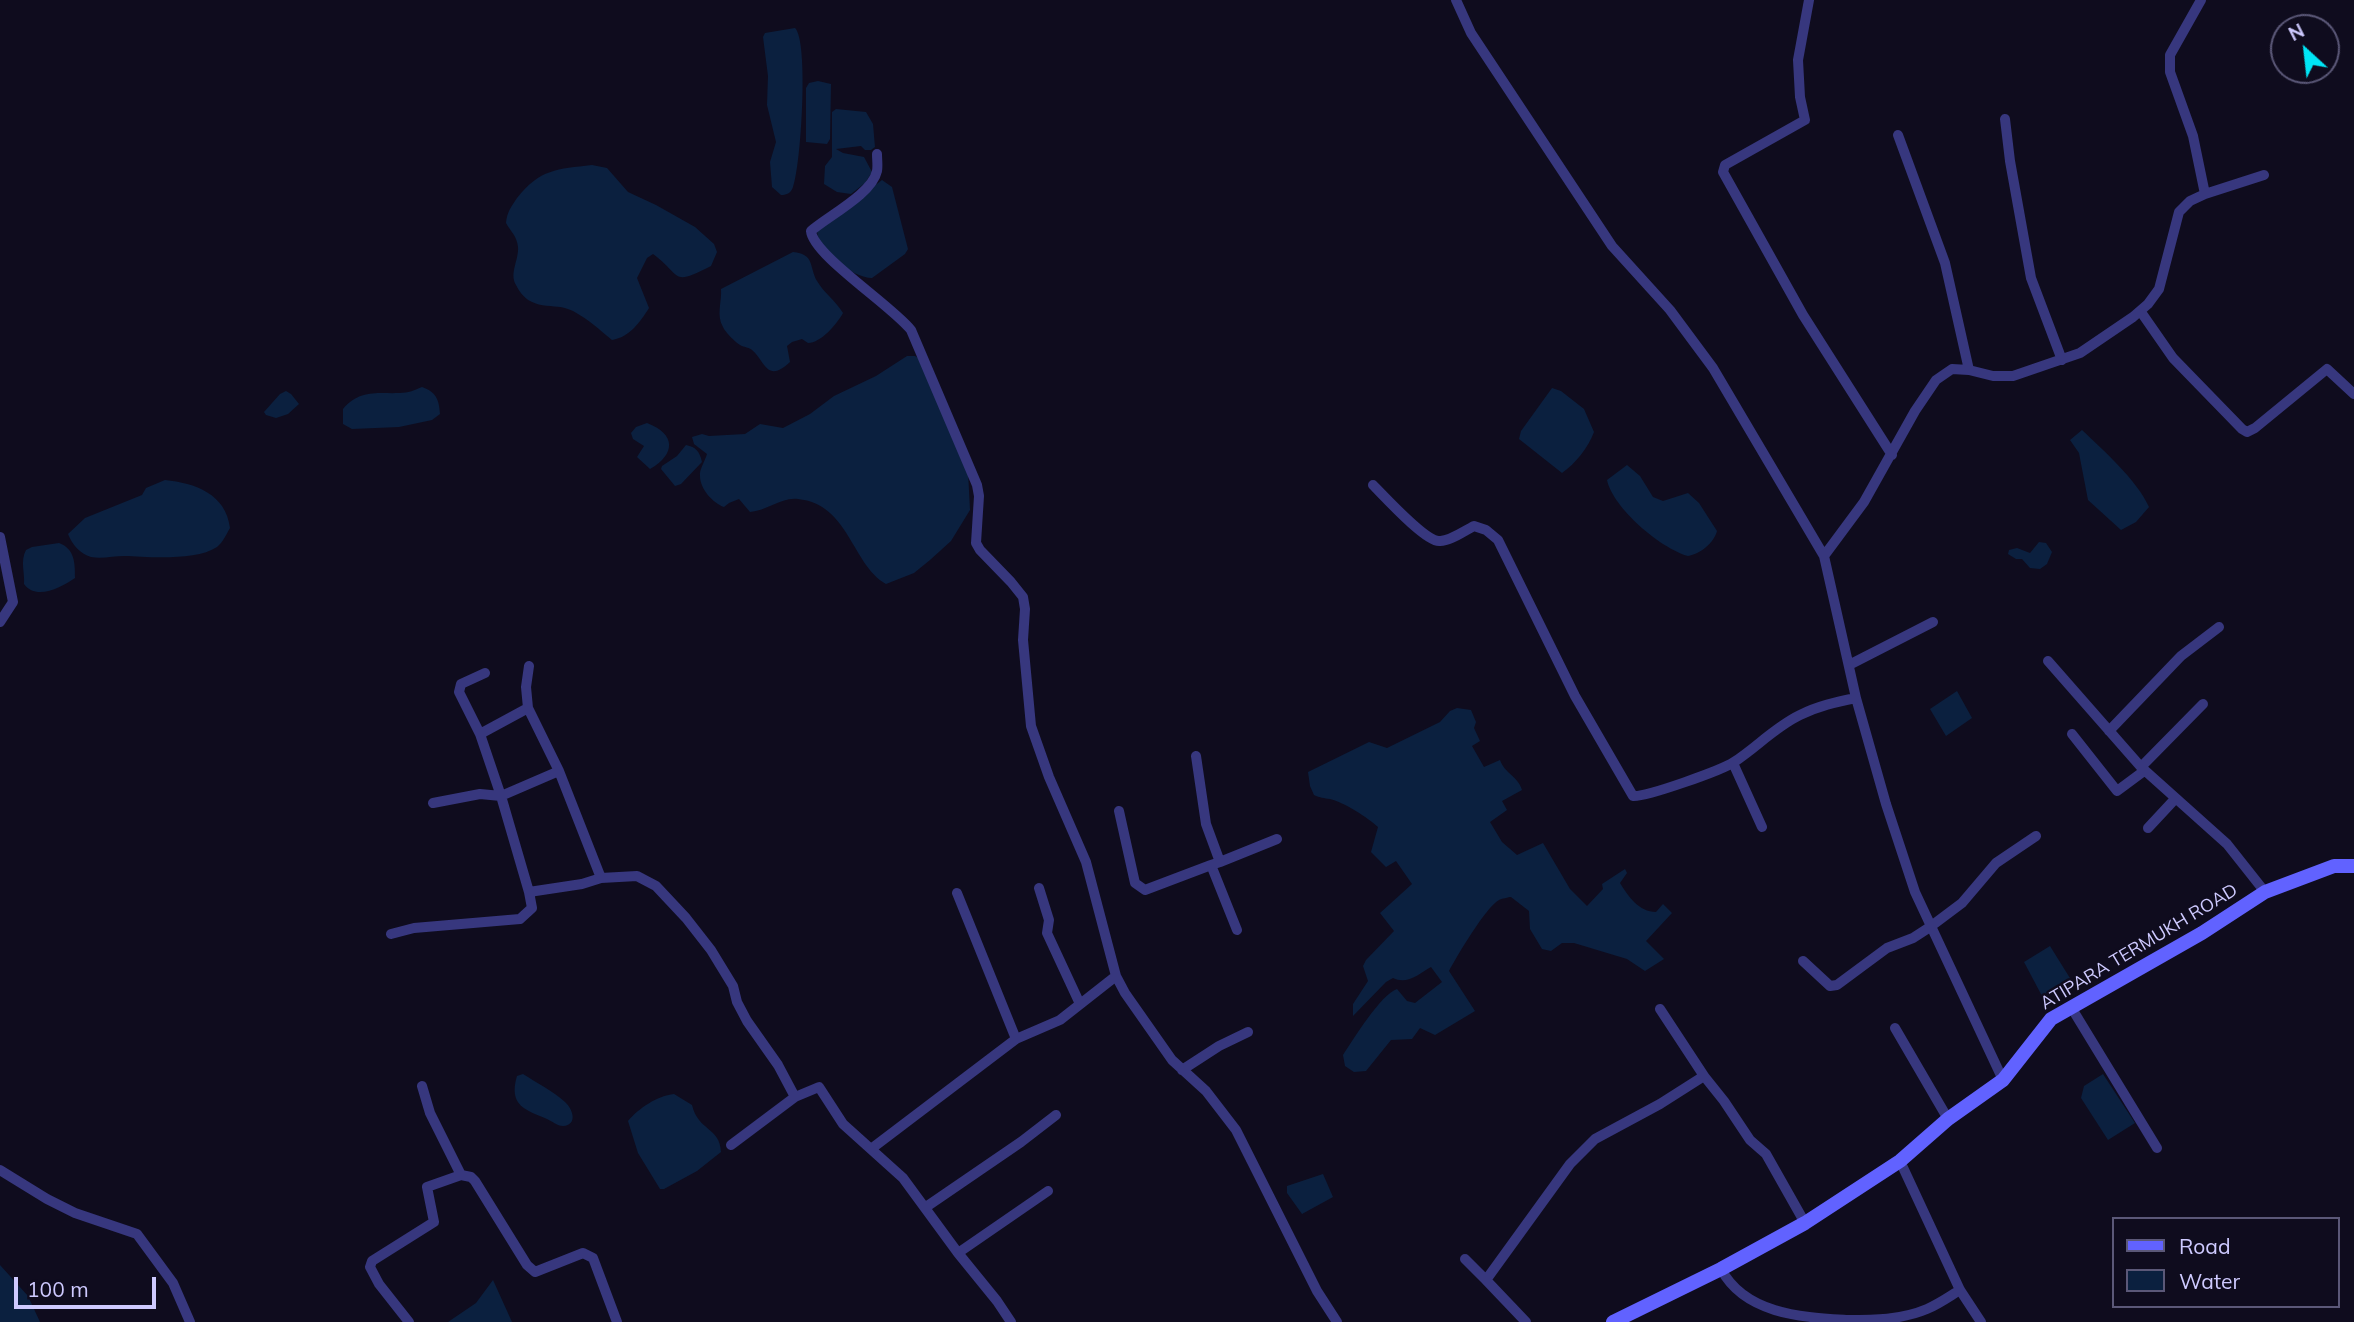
<!DOCTYPE html>
<html>
<head>
<meta charset="utf-8">
<style>
	body { margin:0 }
	#map { position:relative; width:2354px; height:1322px; overflow:hidden; background:#0f0c1e; font-family:Mulish,sans-serif }
	canvas { display:block }
	.legend { position:absolute; left:2112px; top:1217px; width:228px; height:91px; box-sizing:border-box; background:#0f0c1e; border:2px solid #5b5878; margin:0; padding:9px 12px; list-style:none; font-size:21px; color:#cecaff }
	.legend li { display:flex; align-items:center; gap:14px; height:35px }
	.legend b { width:35px; border:2px solid #5b5878 }
	.north { position:absolute; left:2270px; top:14px; width:70px; height:70px; box-sizing:border-box; background:#0f0c1e; border:2px solid #5b5878; border-radius:50%; rotate:333deg; font-size:19px; font-weight:700; line-height:28px; text-align:center; color:#cecaff }
	.north::after { content:''; display:block; margin:auto; width:24px; height:32px; background:#00e5f5; clip-path:polygon(50% 0,100% 100%,50% 72%,0 100%) }
	.scale { position:absolute; left:14px; top:1277px; width:142px; height:32px; box-sizing:border-box; border:4px solid #cecaff; border-top:0; padding-left:9px; font-size:21px; line-height:24px; white-space:nowrap; color:#cecaff; -webkit-text-stroke:5px #0f0c1e; paint-order:stroke }
</style>
</head>
<body>
<div id="map">
<canvas width="2354" height="1322"></canvas>
<ul class="legend">
<li><b style="height:9px;background:#6162ff"></b>Road</li>
<li><b style="height:19px;background:#0b203f"></b>Water</li>
</ul>
<div class="north">N</div>
<div class="scale">100 m</div>
</div>
<script>
const g = document.querySelector('canvas').getContext('2d');
g.lineJoin = 'round';
function paint(path, color) {
  g.fillStyle = color;
  g.fill(path, 'evenodd');
}
function trace(path, color, width, dash) {
  g.strokeStyle = color;
  g.lineWidth = width;
  g.lineCap = dash ? 'butt' : 'round';
  g.setLineDash(dash || []);
  g.stroke(path);
}
function drawText(font, color, halo, rows, align = 'center') {
  g.font = font + ' Mulish,sans-serif';
  g.lineWidth = 5;
  g.setLineDash([]);
  g.textBaseline = 'middle';
  g.strokeStyle = halo;
  g.fillStyle = color;
  for (const [text, x, y, turn = 0] of rows) {
    g.save();
    g.translate(x, y);
    g.rotate((+turn || 0) * Math.PI / 180);
    g.textAlign = isNaN(turn) ? turn : align;
    if (halo) g.strokeText(text, 0, 0);
    g.fillText(text, 0, 0);
    g.restore();
  }
}
const water = new Path2D(`
	M795,28C809,41 801,166 793,187C791,193 787,195 781,195L772,187L770,162L776,142L767,105L768,76L763,37L765,33Z
	M818,81L831,84L830,139L827,144L806,142V88L809,83Z
	M836,109L866,112L873,124L875,147L871,150H865L861,146L836,149L843,153L864,157L872,172L865,183L851,194L837,192L824,184L825,166L832,157V112Z
	M592,165L607,168L628,192L656,205L695,227L714,244L717,252L711,266C670,287 683,276 653,254L647,258L637,278L649,308C640,322 630,337 612,340C600,330 588,319 573,311C554,301 530,314 516,285C509,273 519,260 518,247C517,236 511,232 506,223C507,212 511,207 517,198C540,169 557,169 592,165Z
	M882,180L892,187L908,249L905,254L872,278C853,278 817,251 817,230Z
	M793,252C815,254 809,267 817,281C824,293 836,301 843,313C837,324 821,343 808,343L802,339L792,342L787,346L790,362C767,384 765,361 752,350C750,348 745,347 742,346C737,344 725,332 723,327C716,315 722,302 721,289Z
	M907,356H915L920,359L968,471L970,510L951,541L930,560L914,573L886,584C852,565 849,504 798,499C781,497 767,511 750,512L739,499L729,503L724,507C713,503 700,489 700,476C699,470 705,461 707,454L694,444L692,437L702,434L709,436L745,434L760,424L783,428L810,414L834,396L876,376Z
	M422,387C436,392 439,399 440,414L432,420L399,427L352,429L343,424V409C360,389 378,394 400,393C408,393 415,390 422,387Z
	M1552,388L1561,391L1584,409L1594,432C1588,448 1576,463 1562,473L1519,439L1521,431Z
	M286,391L291,394L299,404L288,414L276,418L266,415L264,412L280,394Z
	M647,423C676,434 676,454 650,469L637,457L644,446L633,439L631,433L636,427Z
	M2082,430C2103,450 2137,480 2149,507L2136,522L2121,530L2088,500L2079,453L2070,440Z
	M686,445C696,447 700,452 702,462L681,484L675,486L661,469L662,466L677,456Z
	M1627,465L1640,476L1653,497L1663,501L1688,493L1699,503L1717,531C1714,543 1700,554 1688,556C1660,548 1613,508 1607,480Z
	M165,480C195,483 226,494 230,528C226,535 223,542 217,547C196,561 149,557 124,556C114,556 102,559 91,557C80,554 72,544 68,534L85,518L142,495L146,488Z
	M2039,542L2046,543L2052,552L2047,564L2040,569L2030,568L2022,559H2016L2008,554L2009,550L2017,548L2030,553Z
	M59,543C75,549 75,563 75,578C62,587 36,601 24,584C25,573 20,561 26,550L32,547Z
	M1957,691L1972,718L1946,736L1930,709Z
	M1457,708L1471,710L1476,722L1474,728L1480,741L1472,746L1484,767L1500,760C1505,774 1518,776 1522,790L1502,801L1507,810L1490,822L1502,842L1517,855L1543,843L1570,889L1587,906L1603,889L1602,884L1625,869L1627,873L1620,883C1628,896 1639,912 1656,912L1663,904L1672,913L1646,941L1664,959L1645,971L1627,959L1574,943H1562L1551,951L1542,949L1530,929L1529,911L1511,897C1509,897 1501,899 1499,900C1486,907 1457,956 1449,971L1475,1011L1435,1035L1420,1028L1412,1039L1391,1040L1366,1071L1354,1072L1345,1066L1343,1055C1353,1040 1381,994 1397,989L1407,1001L1415,1003L1442,982L1431,967C1419,974 1407,985 1393,978L1386,982L1353,1016V1004L1368,981L1363,966L1366,960L1394,931L1380,913L1412,884L1396,861L1386,867L1371,852L1378,827C1368,818 1344,802 1330,799C1324,798 1320,798 1314,795L1310,786L1308,772L1369,742L1387,748L1440,722L1450,711Z
	M2050,946L2073,983L2042,996L2024,962Z
	M523,1074C537,1083 553,1091 565,1102C573,1109 578,1125 563,1126C557,1126 552,1121 547,1119C526,1110 508,1106 517,1076Z
	M2103,1074L2135,1123L2108,1140L2081,1098L2084,1086Z
	M674,1094L692,1105C698,1131 720,1127 721,1152L697,1171L664,1189H660L638,1153L628,1121C639,1108 657,1096 674,1094Z
	M1323,1174L1333,1197L1302,1214L1287,1193V1186Z
	M0,1265L28,1296L40,1322H0Z
	M493,1280L512,1322H448L476,1303Z`);
const street = new Path2D(`
	M1456,0L1471,33L1612,246L1670,310L1713,368L1824,556L1856,698L1886,804L1915,892L2003,1080
	M1809,0L1798,60L1800,97L1805,120L1725,165L1723,172L1803,315L1892,455
	M2005,119L2010,161L2031,278L2062,360
	M1898,135L1945,263L1969,370
	M877,154C877,160 878,166 877,171C872,194 828,216 811,231C813,255 891,305 911,330L977,485L979,496L976,543L980,550L1011,582L1023,597L1025,609L1023,640L1031,726L1049,777L1086,862L1116,976L1125,993L1172,1060L1206,1091L1236,1130L1317,1291L1337,1322
	M2205,194L2264,175
	M2141,312L2173,358L2242,429L2247,432L2255,428L2327,369L2354,394
	M1373,485C1385,497 1425,541 1439,541C1449,542 1464,531 1474,526L1486,530L1498,540L1575,696L1633,796C1647,797 1722,770 1734,762C1757,747 1775,727 1800,715C1818,706 1836,702 1856,698
	M0,537L13,602L0,622
	M1824,556L1864,502L1915,411L1936,380L1952,369L1969,370L1993,376H2013L2080,353L2133,317L2148,304L2159,289L2179,212L2190,201L2205,194L2193,136L2170,72V55L2201,0
	M2048,661L2141,767L2227,844L2265,892
	M1849,665L1933,622
	M485,673L461,684L459,692L480,734L501,796L559,771L601,878
	M528,708L526,687L529,666
	M2109,731L2181,656L2219,627
	M480,734L528,708L559,771
	M2072,734L2117,791L2144,771
	M1196,756L1206,824L1220,862L1211,865
	M1733,763L1762,827
	M2141,767L2203,704
	M433,803L480,794L501,796L529,892L582,884L601,878L637,876L656,886L686,918L711,950L733,986L737,1002L747,1021L778,1065L795,1097L819,1087L843,1124L903,1178L958,1253L997,1301L1011,1322
	M1119,811L1135,883L1145,890L1211,865L1237,930
	M2148,828L2175,799
	M1220,862L1277,839
	M1039,888L1049,920L1047,933L1080,1004
	M957,893L1016,1039
	M391,934L414,928L520,919L532,908L529,892
	M1803,961L1830,986L1837,985L1887,948L1913,938L1930,927L1962,903L1996,863L2036,836
	M2071,1007L2157,1148
	M1660,1009L1704,1076L1724,1101L1750,1140L1766,1154L1805,1223
	M1895,1028L1948,1119
	M1182,1070L1219,1046L1248,1032
	M422,1086L430,1113L461,1175L471,1177L475,1181L527,1265L535,1272L583,1253L593,1258L617,1322
	M731,1145L795,1097
	M871,1149L1016,1039L1060,1020L1116,976
	M1900,1161L1960,1290L1981,1322
	M0,1170L47,1199L75,1213L137,1234L173,1283L190,1322
	M926,1207L1021,1142L1056,1115
	M958,1253L1048,1191
	M1465,1259L1486,1280
	M1721,1269C1745,1314 1801,1317 1846,1320L1847,1322
	M1846,1320C1874,1320 1901,1320 1927,1309C1939,1304 1950,1296 1960,1290
	M409,1322L379,1284L370,1267L372,1261L434,1222L427,1187L461,1175
	M1526,1322L1486,1280L1570,1164L1595,1139L1660,1104L1704,1076`);
const secondary = new Path2D(`
	M1613,1322L1721,1269L1805,1223L1900,1161L1948,1119L2003,1080L2051,1019L2202,933L2265,892L2334,866H2354`);
const streetNames = [
	["ATIPARA TERMUKH ROAD",2139,947,-31]
];
paint(water, '#0b203f');
trace(street, '#37377e', 10);
trace(secondary, '#6162ff', 14);
drawText('18px', '#cecaff', '#0f0c1e', streetNames);
</script>
</body>
</html>
